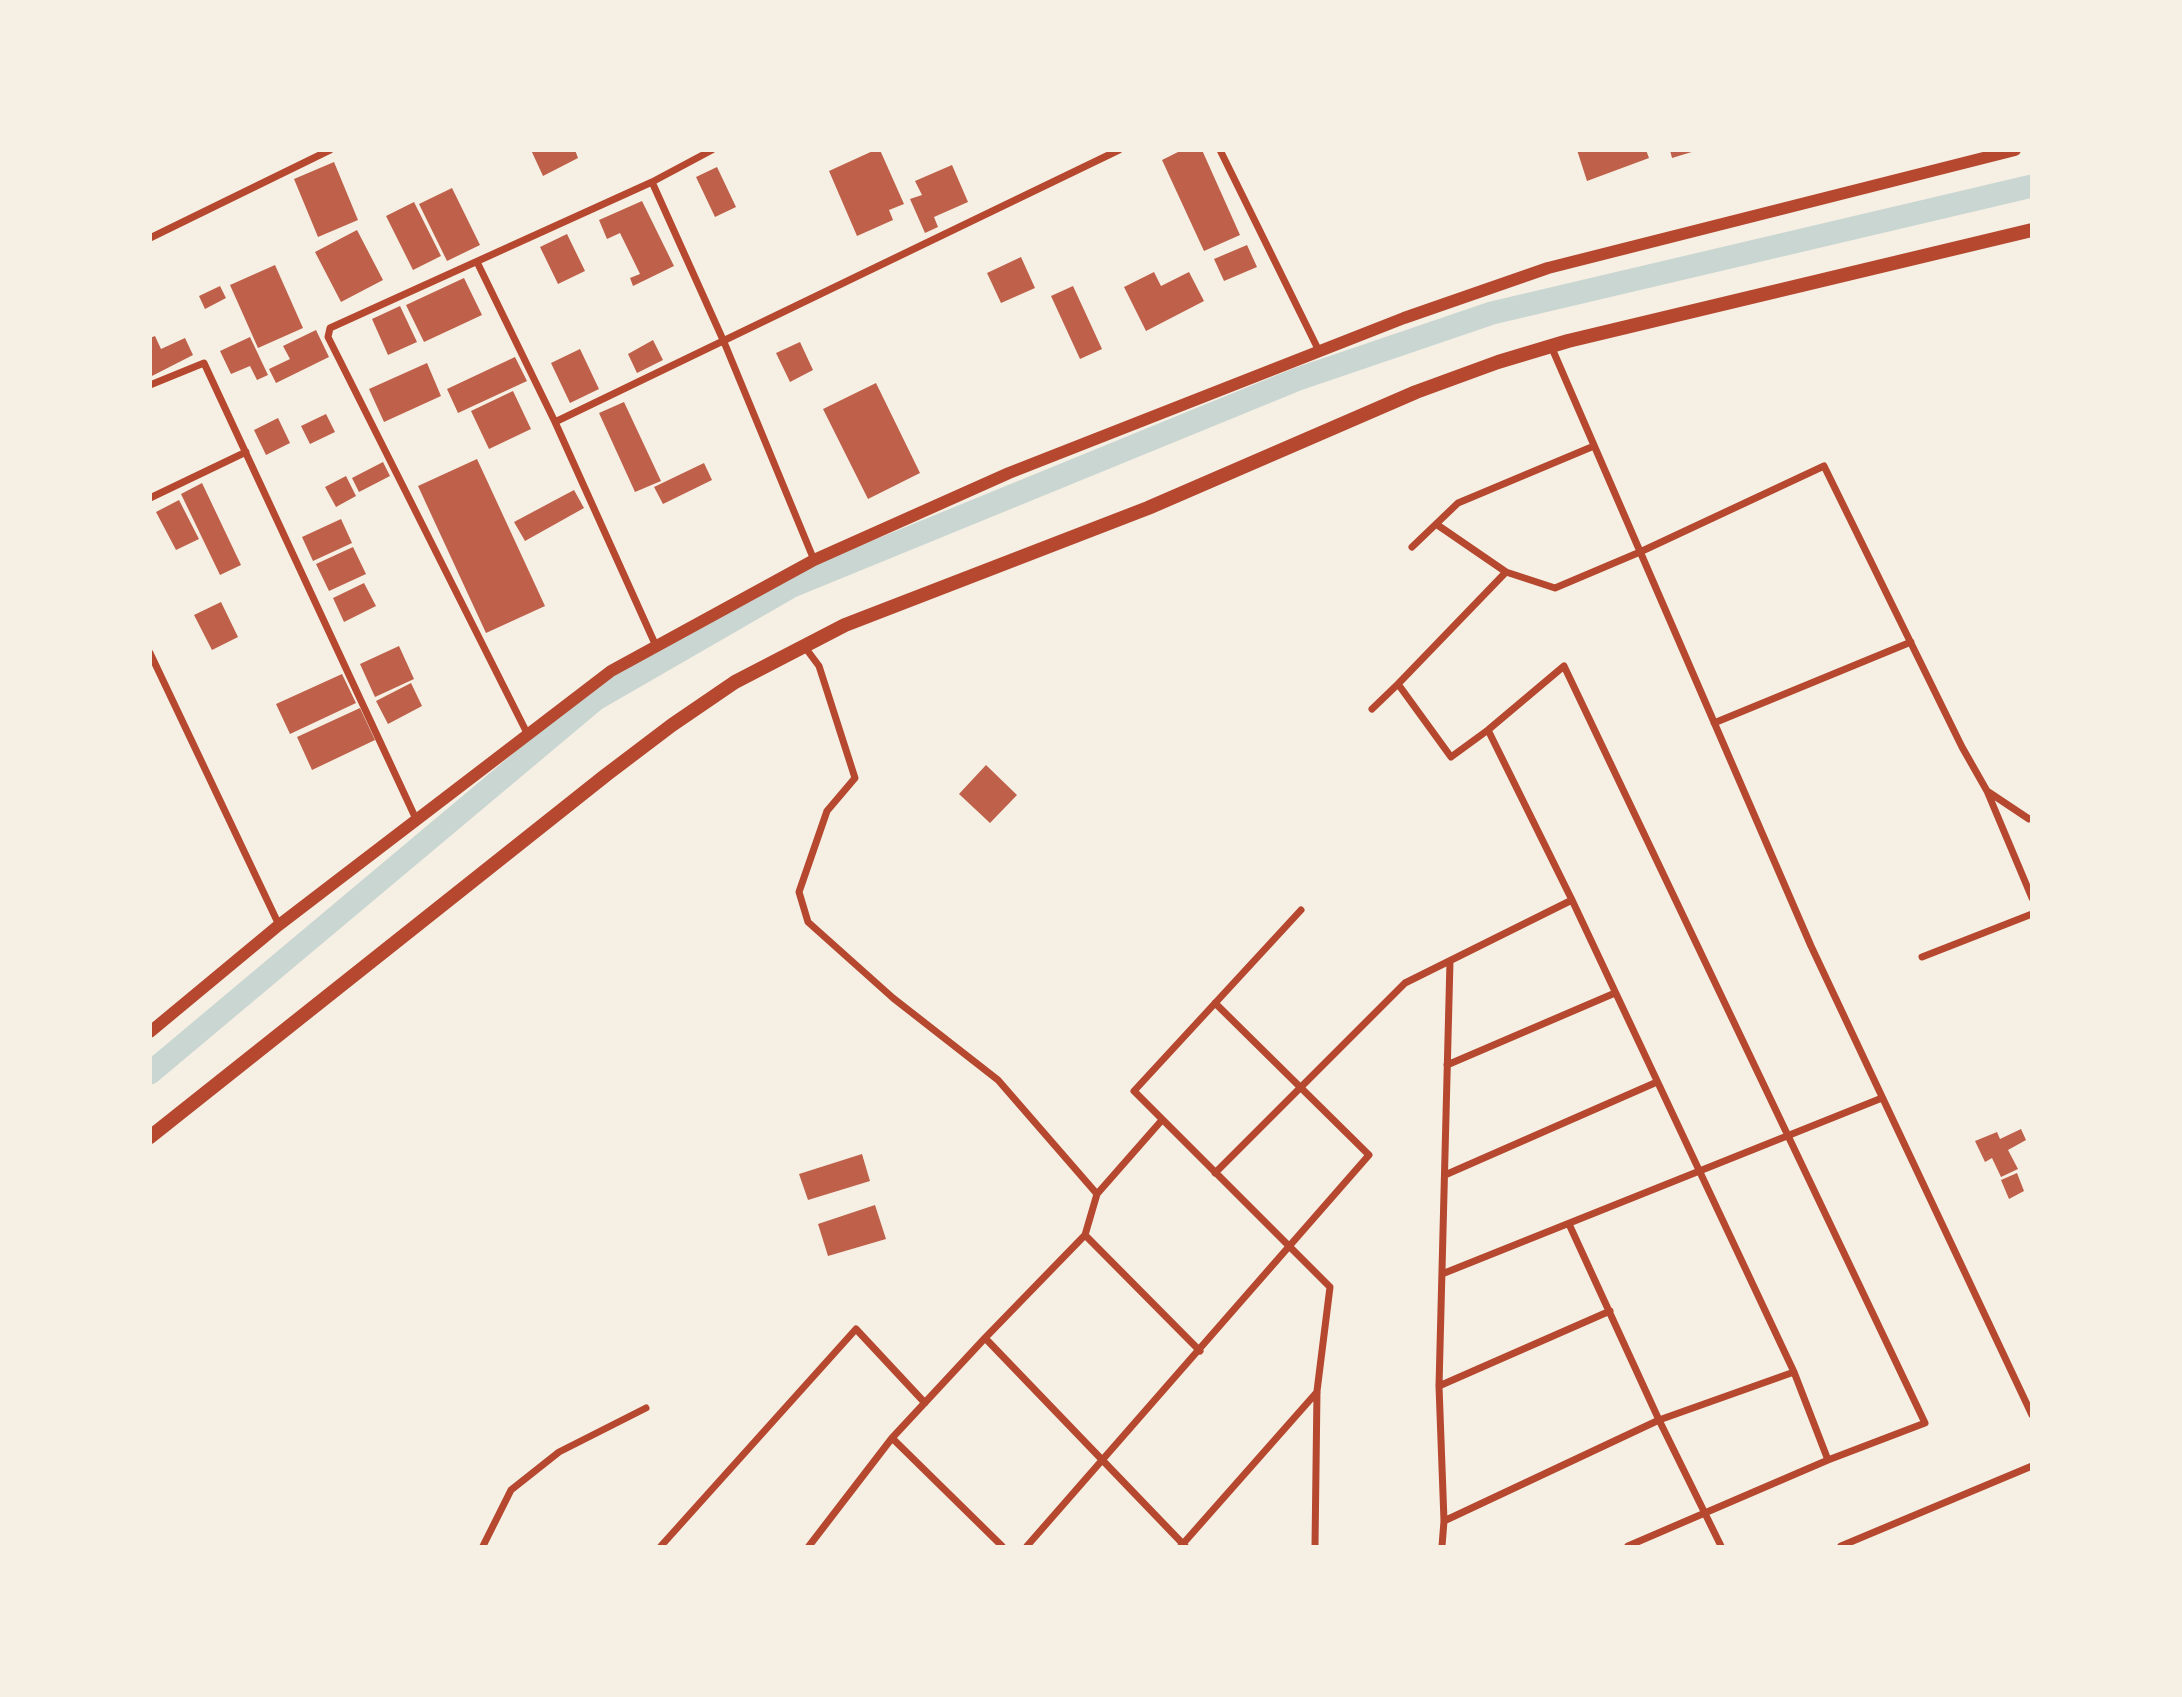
<!DOCTYPE html>
<html>
<head>
<meta charset="utf-8">
<style>
	body { margin:0 }
	#map { position:relative; width:2182px; height:1697px; overflow:hidden; background:#f6efe4; font-family:"IBM Plex Sans",sans-serif }
	canvas { display:block }
	.frame { position:absolute; inset:0; border:152px solid #f6efe4; pointer-events:none }
</style>
</head>
<body>
<div id="map">
<canvas width="2182" height="1697"></canvas>
<div class="frame"></div>
</div>
<script>
const g = document.querySelector('canvas').getContext('2d');
g.lineJoin = 'round';
function trace(path, color, width, dash) {
  g.strokeStyle = color;
  g.lineWidth = width;
  g.lineCap = dash ? 'butt' : 'round';
  g.setLineDash(dash || []);
  g.stroke(path);
}
function paint(path, color) {
  g.fillStyle = color;
  g.fill(path, 'evenodd');
}
const canal = new Path2D(`
	M150,1073L596,699L792,586L1298,379L1492,313L2032,186`);
const building = new Path2D(`
	M531,150H575L578,158L543,176Z
	M875,150H880L904,204L889,210L893,220L857,236L829,171Z
	M1182,150H1202L1240,235L1204,251L1162,160Z
	M1577,150H1646L1649,158L1587,181Z
	M1670,150H1694L1695,151L1672,158Z
	M334,162L358,220L318,237L294,179Z
	M952,165L968,202L934,217L938,227L925,233L910,199L922,195L915,181Z
	M717,167L736,207L715,217L696,177Z
	M452,188L480,245L447,261L419,204Z
	M642,201L674,266L633,286L630,278L640,274L620,233L607,239L599,220Z
	M414,202L441,256L413,270L386,216Z
	M357,230L383,280L341,302L315,252Z
	M567,234L585,271L558,284L540,247Z
	M1247,245L1257,267L1224,281L1214,259Z
	M1021,257L1035,288L1001,303L987,273Z
	M275,265L303,328L258,348L230,285Z
	M1154,272L1161,286L1189,272L1204,301L1146,331L1124,287Z
	M464,278L482,315L424,342L406,305Z
	M220,286L226,298L205,309L199,296Z
	M1073,286L1102,349L1080,359L1051,296Z
	M400,306L417,342L388,355L372,319Z
	M316,330L329,357L276,383L269,369L290,359L283,346Z
	M155,336L161,349L185,338L193,355L150,377V338Z
	M250,337L268,375L257,380L250,366L231,374L220,351Z
	M653,340L663,360L637,373L628,354Z
	M800,342L813,370L790,382L776,353Z
	M580,349L599,389L570,403L551,363Z
	M515,357L527,381L458,413L447,389Z
	M427,363L441,396L384,422L369,389Z
	M876,383L920,473L868,499L823,409Z
	M513,391L531,429L489,449L471,411Z
	M624,402L661,481L635,492L599,413Z
	M326,414L335,432L310,444L301,426Z
	M278,418L290,443L266,455L254,430Z
	M477,459L545,606L486,633L418,486Z
	M383,462L390,476L359,492L352,478Z
	M704,463L712,480L663,504L654,487Z
	M346,476L356,496L336,507L325,487Z
	M202,483L241,565L220,575L181,494Z
	M574,490L584,508L525,541L514,522Z
	M179,500L199,539L176,550L156,512Z
	M341,519L352,543L313,561L302,537Z
	M353,547L366,574L329,591L316,564Z
	M364,583L376,606L344,622L333,598Z
	M221,602L238,637L212,650L194,615Z
	M399,646L414,679L375,697L360,664Z
	M342,674L356,703L290,734L276,704Z
	M411,683L422,706L388,724L376,701Z
	M360,708L375,740L312,770L297,737Z
	M986,765L1017,795L990,823L959,794Z
	M2021,1129L2026,1140L2008,1150L2018,1169L2001,1177L1992,1158L1985,1162L1975,1141L1997,1132L2000,1139Z
	M862,1154L870,1181L808,1200L799,1174Z
	M2017,1173L2024,1191L2009,1199L2001,1180Z
	M875,1205L886,1239L828,1256L818,1224Z`);
const minor = new Path2D(`
	M1220,150L1319,351
	M652,182L724,342L814,560
	M150,238L330,150
	M477,262L555,422L656,646
	M1551,346L1811,946L2032,1415
	M150,385L204,363L416,819
	M555,422L1119,150
	M150,498L246,452
	M1436,524L1506,572L1555,588L1640,552L1824,466L1962,747L1987,791L2029,819L2032,818
	M1412,547L1458,503L1594,446
	M804,646L819,666L855,778L827,811L799,892L808,922L893,998L998,1080L1097,1194
	M150,653L279,925
	M1398,684L1451,757L1488,730
	M1372,709L1398,684L1506,572
	M1714,723L1911,642
	M527,733L328,337L330,328L652,182L712,150
	M1987,791L2032,898
	M1301,910L1134,1091L1330,1287L1317,1391L1315,1546
	M1922,957L2032,914
	M1447,1065L1615,993
	M1215,1173L1405,983L1572,900
	M1445,1175L1657,1082
	M1569,1224L1659,1420L1721,1546
	M1085,1235L1200,1351
	M1442,1274L1882,1098
	M985,1338L1085,1235L1097,1194L1162,1120
	M1439,1386L1610,1311
	M892,1438L1002,1546
	M1444,1521L1659,1420L1794,1372
	M483,1546L511,1490L559,1452L646,1408
	M661,1546L856,1329L925,1403
	M809,1546L892,1438L985,1338L1185,1546
	M1027,1546L1369,1155L1215,1003
	M1181,1546L1317,1392
	M1442,1546L1444,1521L1439,1386L1450,961
	M1628,1546L1828,1460L1925,1423L1564,666L1488,730L1572,900L1794,1372L1828,1460
	M1841,1546L2032,1466`);
const tertiary = new Path2D(`
	M150,1032L279,925L611,671L814,560L1009,473L1404,318L1548,268L2015,150`);
const secondary = new Path2D(`
	M150,1137L606,775L672,725L735,682L845,625L1148,508L1416,392L1498,362L1568,341L2032,230`);
trace(canal, '#c9d6d2', 23);
paint(building, '#bf614a');
trace(minor, '#b5482f', 7);
trace(tertiary, '#b5482f', 12);
trace(secondary, '#b5482f', 14);
</script>
</body>
</html>
